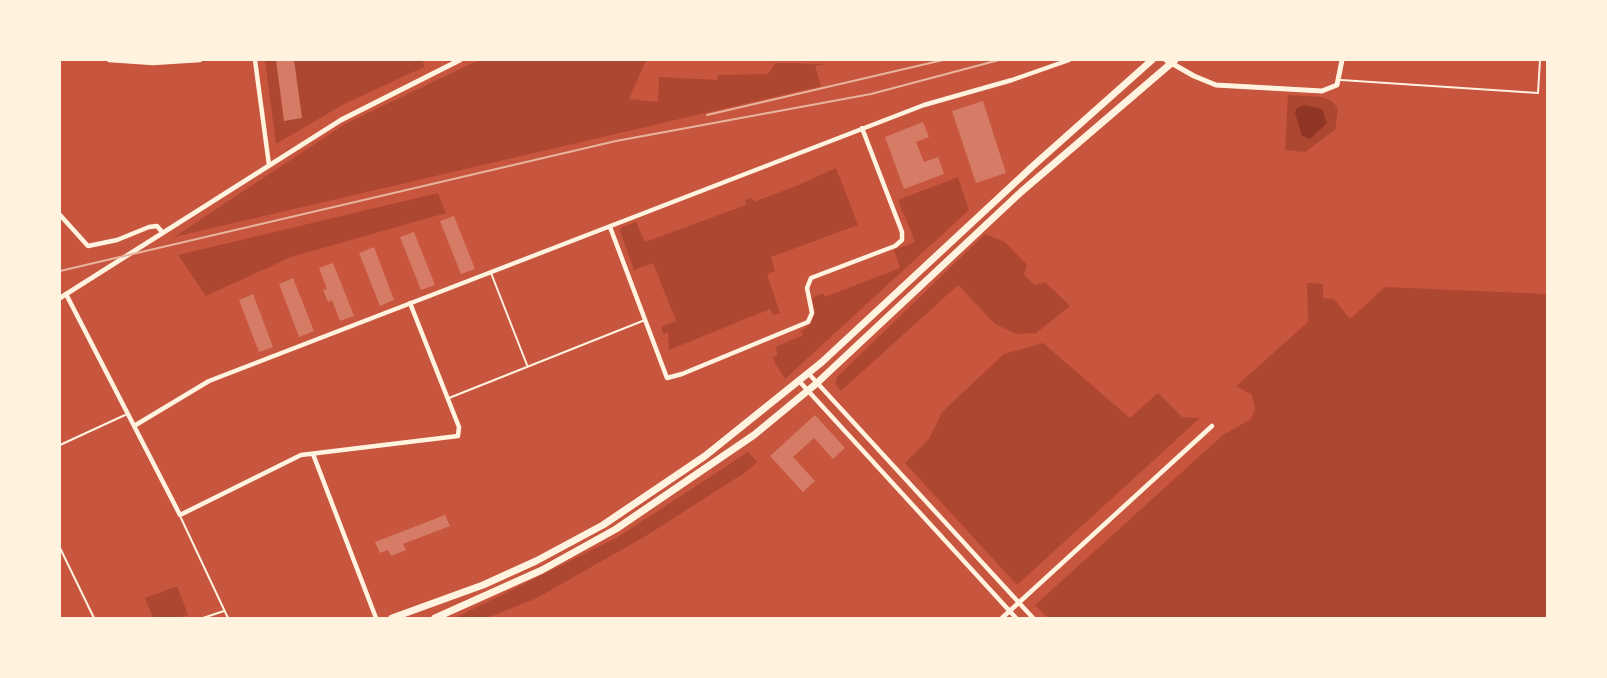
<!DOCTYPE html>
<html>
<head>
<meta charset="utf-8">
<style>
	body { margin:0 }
	#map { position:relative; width:1607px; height:678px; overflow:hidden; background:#c8553d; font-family:Raleway,sans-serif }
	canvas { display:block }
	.frame { position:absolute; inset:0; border:61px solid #fff3e0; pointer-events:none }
</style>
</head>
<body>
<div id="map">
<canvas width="1607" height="678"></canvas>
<div class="frame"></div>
</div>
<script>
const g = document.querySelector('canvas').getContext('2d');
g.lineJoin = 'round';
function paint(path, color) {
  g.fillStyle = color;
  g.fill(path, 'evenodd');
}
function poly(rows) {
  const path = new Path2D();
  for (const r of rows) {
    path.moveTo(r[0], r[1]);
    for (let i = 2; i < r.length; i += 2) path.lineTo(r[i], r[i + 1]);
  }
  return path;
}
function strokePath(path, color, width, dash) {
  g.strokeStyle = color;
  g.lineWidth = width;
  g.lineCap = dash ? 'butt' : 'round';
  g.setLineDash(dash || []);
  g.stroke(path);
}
paint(poly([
	[265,60,423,60,424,67,344,104,276,144],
	[479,60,646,60,629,99,658,102,659,77,717,80,718,75,768,74,776,63,825,64,815,66,821,86,174,237,345,124],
	[1288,95,1322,97,1332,101,1338,109,1335,130,1305,152,1285,150],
	[836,168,858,225,771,257,775,271,767,274,780,313,773,315,770,309,669,350,668,332,663,334,661,327,676,321,653,263,634,270,620,231,621,228,636,222,645,242,746,205,745,200,752,198,754,202,796,186],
	[958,177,969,210,785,379,775,363,773,357,778,355,775,347,803,335,801,331,811,324,815,311,812,298,823,293,825,297,900,268,894,250,915,242,898,200],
	[438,193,446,213,291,257,206,296,178,255],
	[985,234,1005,242,1027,265,1024,275,1035,285,1045,282,1070,306,1036,333,1016,334,995,324,958,285,841,391,836,385,836,378],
	[1307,283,1323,284,1323,298,1334,299,1350,319,1385,287,1547,294,1547,618,1048,618,1035,605,1223,435,1251,419,1255,409,1252,395,1236,386,1308,322],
	[1043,343,1130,418,1158,393,1182,417,1200,418,1017,585,905,463,929,439,942,412,1004,354],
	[748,452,757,462,746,472,644,537,537,598,487,618,455,618,618,537],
	[177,586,188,615,177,618,153,618,145,598]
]), '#ae4732');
paint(poly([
	[1304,105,1322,109,1327,123,1310,139,1302,136,1295,113,1297,108]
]), '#8f3625');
paint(poly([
	[276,60,294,60,302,118,284,121],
	[983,101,1006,173,976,183,952,111],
	[923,122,929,137,916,142,924,162,938,157,944,174,904,189,885,137],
	[454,216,475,269,461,274,440,221],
	[414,232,435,285,421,290,400,237],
	[374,247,394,300,380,306,359,253],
	[333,263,354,316,340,321,332,300,328,302,323,290,327,289,319,268],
	[293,278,314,331,299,337,279,284],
	[253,294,273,347,259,352,239,300],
	[815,415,845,448,833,459,814,438,793,457,815,481,803,492,770,456],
	[445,515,450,526,403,544,406,550,391,556,388,550,380,553,375,542]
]), '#d67c66');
strokePath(poly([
	[1341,80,1538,93,1540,60],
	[491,273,527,365],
	[449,398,645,320],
	[60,445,125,415],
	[181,518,228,618],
	[60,548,94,618],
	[203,618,224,611]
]), '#fff3e0', 2);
strokePath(poly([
	[109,60,153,63,200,60],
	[255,60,269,165],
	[60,215,88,246,117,240,149,227,157,226,162,232],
	[610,227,667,378,682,374,808,322,812,313,807,288,811,278,895,246,902,240,902,232,862,128],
	[66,294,180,515,301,455,458,436,459,427,410,303],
	[809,374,1033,618],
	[800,382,1016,618],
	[134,426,209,381,924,105,1012,80,1069,60],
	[313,454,376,618],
	[1002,618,1212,426]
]), '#fff3e0', 4.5);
strokePath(poly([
	[1166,60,1194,76,1216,85,1322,91,1337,85,1342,60],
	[60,298,341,120,460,60]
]), '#fff3e0', 5);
strokePath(poly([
	[392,618,483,585,536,561,603,525,705,456,822,362,1034,165,1152,60],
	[435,618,542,570,616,529,754,435,817,383,1021,192,1175,60]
]), '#fff3e0', 7);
strokePath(poly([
	[707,115,943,60],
	[60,271,616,141,871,94,999,60]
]), '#e9b49f', 2);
</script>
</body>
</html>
